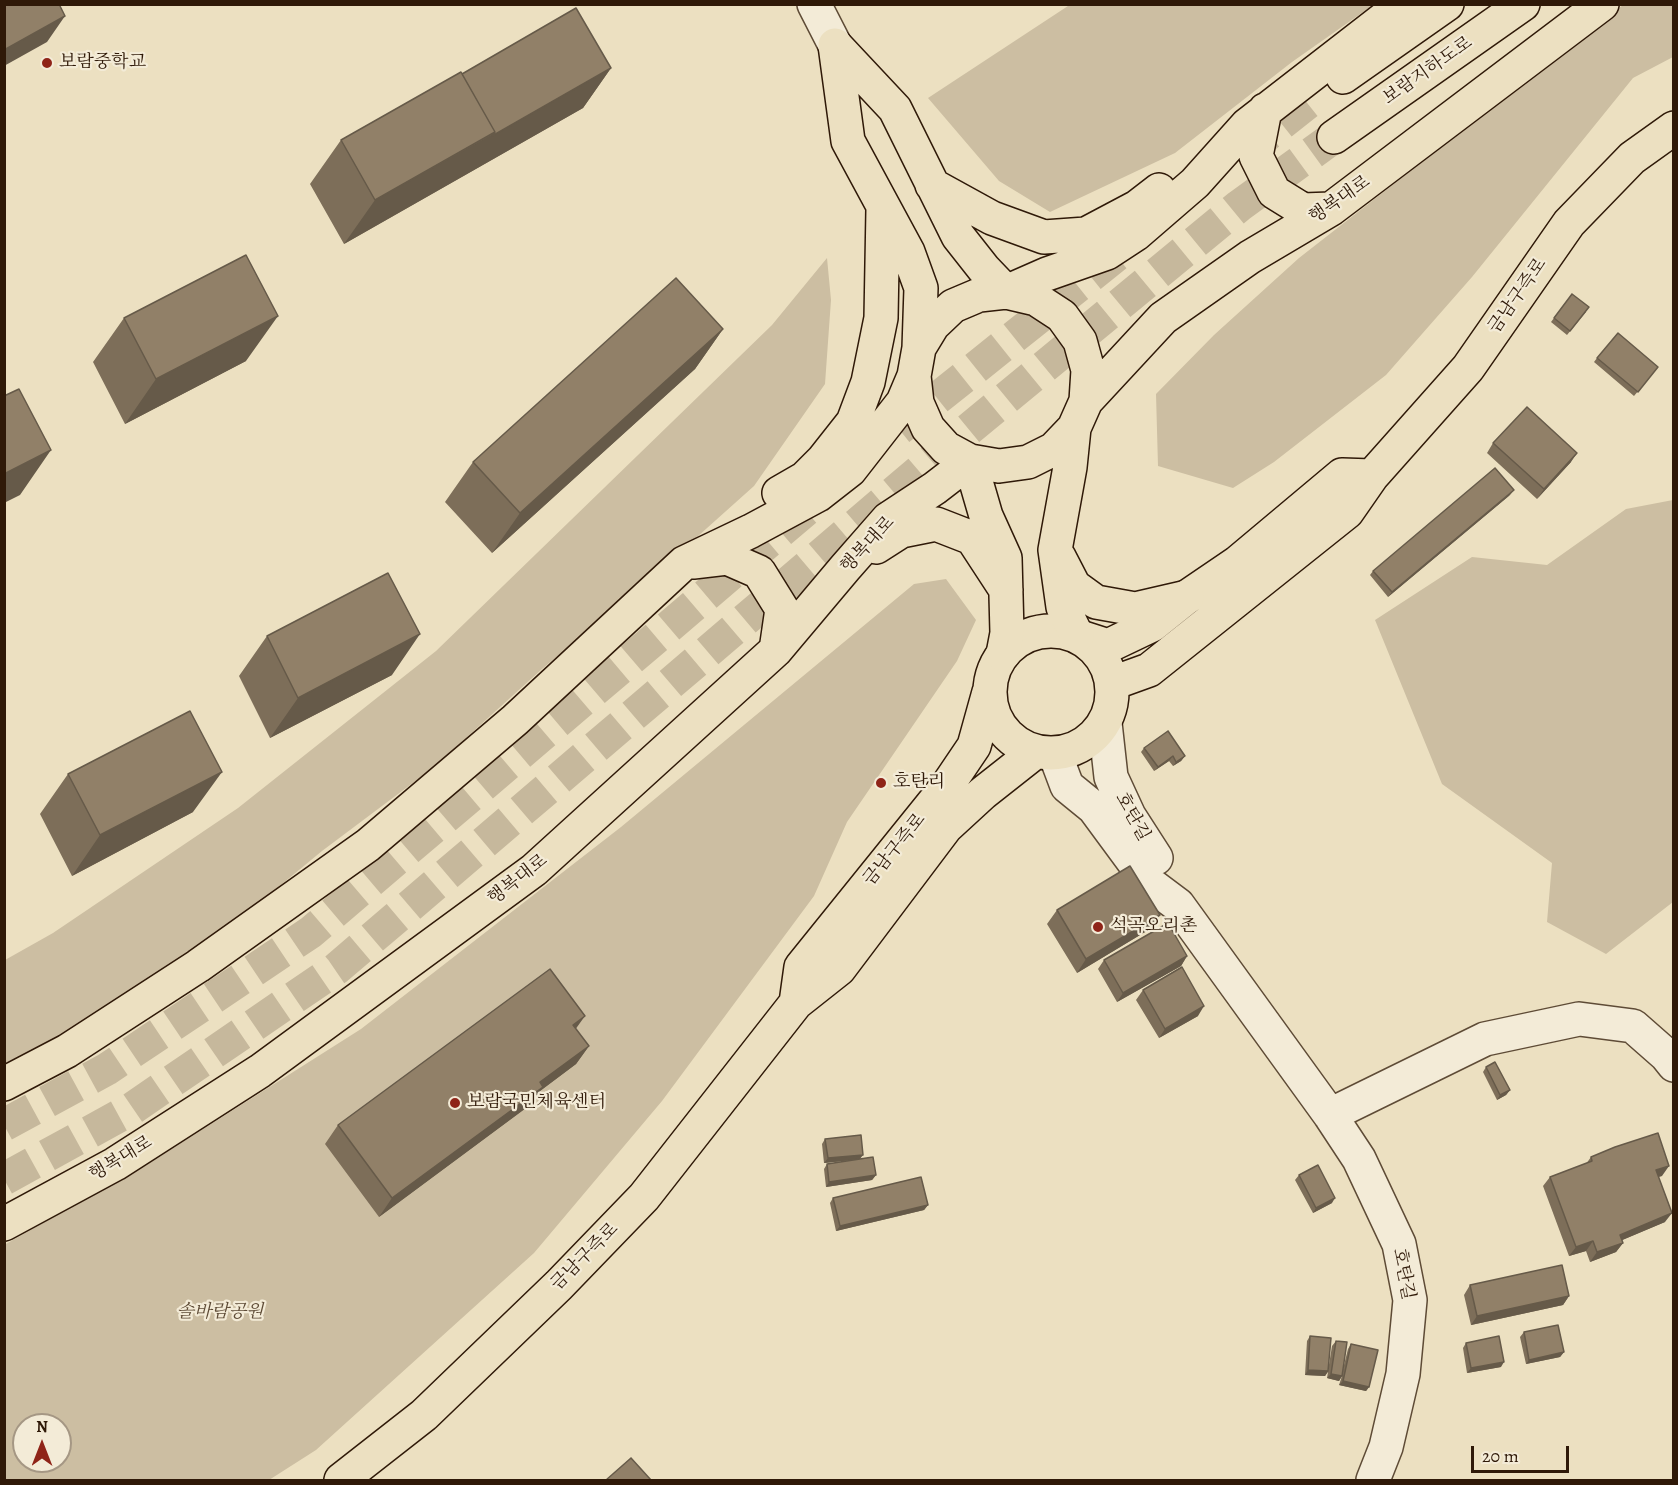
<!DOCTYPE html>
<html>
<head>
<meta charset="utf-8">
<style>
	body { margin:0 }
	#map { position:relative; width:1678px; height:1485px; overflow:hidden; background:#ece0c1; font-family:Alegreya,serif }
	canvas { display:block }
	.frame { position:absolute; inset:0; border:6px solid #2f1908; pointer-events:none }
	.north { position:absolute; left:12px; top:1413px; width:60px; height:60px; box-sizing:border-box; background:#f3ebd7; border:2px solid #a59784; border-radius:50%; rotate:0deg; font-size:16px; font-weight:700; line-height:24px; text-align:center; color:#2f1908 }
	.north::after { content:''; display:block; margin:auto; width:21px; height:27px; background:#8f2418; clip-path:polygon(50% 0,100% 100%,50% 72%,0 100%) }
	.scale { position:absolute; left:1471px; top:1446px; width:98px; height:27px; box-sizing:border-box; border:3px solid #2f1908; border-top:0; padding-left:8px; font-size:18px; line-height:21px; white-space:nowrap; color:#2f1908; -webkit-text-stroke:4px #f3ebd7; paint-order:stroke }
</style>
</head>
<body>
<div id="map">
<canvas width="1678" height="1485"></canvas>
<div class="frame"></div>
<div class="north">N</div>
<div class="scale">20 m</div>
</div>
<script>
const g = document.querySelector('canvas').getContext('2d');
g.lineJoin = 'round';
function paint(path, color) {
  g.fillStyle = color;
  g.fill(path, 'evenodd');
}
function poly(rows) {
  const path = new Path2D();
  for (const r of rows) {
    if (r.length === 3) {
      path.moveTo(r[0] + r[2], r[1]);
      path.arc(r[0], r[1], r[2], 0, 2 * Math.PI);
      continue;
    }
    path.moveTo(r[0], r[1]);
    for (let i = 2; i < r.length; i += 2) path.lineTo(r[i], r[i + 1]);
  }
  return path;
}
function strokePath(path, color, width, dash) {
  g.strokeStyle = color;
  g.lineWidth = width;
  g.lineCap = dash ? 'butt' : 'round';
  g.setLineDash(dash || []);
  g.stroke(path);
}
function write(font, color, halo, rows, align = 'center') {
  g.font = font + ' Alegreya,"Noto Serif KR",serif';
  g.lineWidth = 4.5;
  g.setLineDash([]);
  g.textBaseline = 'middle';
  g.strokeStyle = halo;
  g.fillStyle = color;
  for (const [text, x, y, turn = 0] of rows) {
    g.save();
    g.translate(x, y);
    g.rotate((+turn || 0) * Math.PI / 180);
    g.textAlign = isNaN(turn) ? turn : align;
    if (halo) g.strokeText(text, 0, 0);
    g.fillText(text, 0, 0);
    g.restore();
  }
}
paint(poly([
	[1071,4,1373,4,1373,5,1292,62,1175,153,1050,212,999,181,928,98],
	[1623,5,1673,5,1673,57,1633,78,1472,277,1386,375,1274,462,1233,488,1158,466,1156,394,1214,335,1299,258],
	[827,258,831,300,825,384,754,486,659,571,542,669,434,767,322,851,225,931,5,1071,5,960,53,933,238,808,436,651,772,325],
	[1673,500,1673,902,1606,954,1547,922,1552,863,1442,784,1375,620,1472,557,1547,565,1626,509],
	[946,579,976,620,957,661,847,822,814,896,662,1101,534,1253,316,1450,269,1480,5,1480,4,1245,148,1164,361,1029,621,827,914,584],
	[24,1425,60,1425,60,1461,24,1461]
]), '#ccbea2');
strokePath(poly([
	[1243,154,1315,97],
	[899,429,1123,250],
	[4,1125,107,1069,311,932,808,508],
	[4,1179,130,1110,336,969,958,438,1239,206,1334,137]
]), '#c6b89c', 33, [33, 16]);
const minor = poly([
	[814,4,835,45],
	[1105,723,1111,777,1129,816,1156,858],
	[1055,754,1067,786,1094,808,1150,884,1178,905,1330,1115,1359,1159,1399,1244,1410,1300,1403,1374,1386,1447,1373,1480],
	[1330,1115,1485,1039,1579,1019,1633,1026,1666,1055,1674,1065]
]);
const major = poly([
	[1051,692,61],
	[1077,636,1108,646,1152,625,1187,597,1237,563,1342,475,1372,476],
	[1113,683,1149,670,1347,512,1372,476,1468,368,1569,223,1632,158,1674,128],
	[796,1003,801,967,947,786,974,746,989,692],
	[341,1480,424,1415,559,1285,644,1197,796,1003,839,969,946,827,983,793,1035,752]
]);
const highway = poly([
	[835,45,848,141,908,252,921,288,919,348,914,376,917,403,928,428,946,448,970,461,999,466,1028,462,1054,449,1074,428,1086,401,1088,370,1080,341,1062,316,1036,299,1006,292,979,295,953,306,933,325,919,348],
	[835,45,895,109,958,236,984,269,1006,292],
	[1343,77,1447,4],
	[1265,110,1256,156,1274,192,1303,210,1331,209],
	[1334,137,1523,4],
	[932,185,992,218,1044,237,1086,234,1137,207,1159,190],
	[1006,292,1047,274,1107,253,1136,234,1195,183,1247,125,1403,4],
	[1086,401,1163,318,1250,257,1331,209,1602,4],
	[1074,428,1070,467,1055,550,1063,607,1077,636],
	[970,461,986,516,1005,558,1007,633,1003,654],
	[779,493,805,478,823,460,853,422,868,382,881,318,883,209],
	[876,547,901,531,936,524,972,538,1006,590],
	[1059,557,1074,586,1096,602,1135,609,1187,597],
	[693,562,727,558,759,572,782,609,776,650],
	[4,1084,67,1051,198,966,368,845,515,720,684,563,751,531,818,495,850,470,903,402,914,376],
	[4,1224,115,1164,260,1071,534,870,776,650,845,568,888,519,935,488,970,461]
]);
strokePath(minor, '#5e4b36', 36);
strokePath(major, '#2f1908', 36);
strokePath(highway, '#2f1908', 36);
strokePath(minor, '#f3ebd7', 33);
strokePath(major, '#ece0c1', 33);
strokePath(highway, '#ece0c1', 33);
paint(poly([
	[611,68,583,108,344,244,310,184,341,140,462,74],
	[1572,294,1586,312,1567,335,1551,322],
	[124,318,246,361,125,424,93,362],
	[723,329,695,369,492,553,445,502,473,462],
	[1597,358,1655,371,1634,396,1594,362],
	[1493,443,1571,462,1537,499,1487,453],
	[1510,495,1388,597,1370,575,1373,571],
	[267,636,392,675,270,738,239,676],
	[1144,748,1185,756,1181,761,1173,766,1169,761,1154,771,1141,752],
	[68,774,193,812,72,876,40,814],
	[1057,910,1150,929,1077,973,1047,924],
	[1187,956,1181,966,1117,1002,1098,969,1104,960],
	[1143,990,1198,1016,1159,1038,1136,1000],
	[576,1029,589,1046,576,1064,540,1091,530,1105,379,1217,325,1144,338,1125],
	[1486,1067,1510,1090,1506,1095,1497,1100,1483,1072],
	[825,1139,860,1159,876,1175,872,1180,826,1187,824,1169,827,1164,857,1160,824,1163,822,1144],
	[1591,1157,1662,1176,1658,1177,1665,1222,1622,1240,1623,1243,1616,1252,1590,1262,1586,1251,1569,1256,1543,1186,1550,1177,1586,1164],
	[1299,1175,1332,1203,1313,1213,1295,1180],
	[833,1198,928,1205,924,1210,836,1231,830,1203],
	[1470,1285,1569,1296,1563,1305,1471,1325,1464,1295],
	[1524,1332,1564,1352,1560,1357,1526,1364,1520,1337],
	[1310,1336,1328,1371,1332,1346,1336,1341,1342,1373,1348,1349,1351,1344,1369,1387,1366,1391,1339,1385,1342,1376,1339,1381,1327,1378,1328,1372,1325,1376,1305,1375,1307,1341],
	[1466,1343,1501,1367,1467,1373,1463,1348]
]), '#7d6e59');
paint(poly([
	[65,16,47,42,4,66,4,50],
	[611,68,583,108,344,244,375,200],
	[278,316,246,361,125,424,156,379],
	[723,329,695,369,492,553,520,513],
	[51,450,20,495,4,503,4,474],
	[1577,453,1571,462,1537,499,1544,489],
	[1514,490,1510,495,1388,597,1392,592],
	[420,634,392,675,270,738,298,698],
	[1173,756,1169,761,1154,771,1158,767],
	[1185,756,1181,761,1173,766,1176,762],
	[222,772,193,812,72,876,100,835],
	[1160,915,1150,929,1077,973,1086,959],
	[1187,956,1181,966,1117,1002,1123,993],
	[1204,1006,1198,1016,1159,1038,1165,1029],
	[585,1016,572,1034,573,1025],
	[589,1046,576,1064,540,1091,530,1105,379,1217,392,1198,540,1082],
	[1510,1090,1506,1095,1497,1100,1500,1095],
	[863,1155,860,1159,824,1163,828,1158],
	[1669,1166,1662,1176,1649,1179,1656,1170],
	[876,1175,872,1180,826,1187,829,1182],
	[1335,1198,1332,1203,1313,1213,1316,1208],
	[928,1205,924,1210,836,1231,840,1226],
	[1672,1213,1665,1222,1613,1244,1620,1235],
	[1593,1241,1586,1251,1569,1256,1576,1247],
	[1623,1243,1616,1252,1590,1262,1597,1252],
	[1569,1296,1563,1305,1471,1325,1477,1316],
	[1564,1352,1560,1357,1526,1364,1529,1360],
	[1504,1362,1501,1367,1467,1373,1471,1368],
	[1308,1370,1328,1371,1325,1376,1305,1375],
	[1331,1374,1342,1376,1339,1381,1327,1378],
	[1343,1381,1369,1387,1366,1391,1339,1385]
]), '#665a49');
const building = poly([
	[4,4,59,4,65,16,4,50,4,4],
	[576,8,611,68,492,136,495,132,462,74,576,8],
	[461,72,495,132,375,200,341,140,461,72],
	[246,255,278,316,156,379,124,318,246,255],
	[676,278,723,329,520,513,473,462,676,278],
	[1572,294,1589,307,1570,331,1554,318,1572,294],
	[1618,333,1658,367,1638,392,1597,358,1618,333],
	[19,389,51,450,4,474,4,396,19,389],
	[1527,407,1577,453,1544,489,1493,443,1527,407],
	[1495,468,1514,490,1392,592,1373,571,1495,468],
	[388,573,420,634,298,698,267,636,388,573],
	[190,711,222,772,100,835,68,774,190,711],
	[1168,731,1185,756,1176,762,1173,756,1158,767,1144,748,1168,731],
	[1130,866,1160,915,1086,959,1057,910,1130,866],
	[1168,923,1187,956,1123,993,1104,960,1168,923],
	[1182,967,1204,1006,1165,1029,1143,990,1182,967],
	[550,969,585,1016,573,1025,589,1046,540,1082,543,1087,392,1198,338,1125,550,969],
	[1495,1062,1510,1090,1500,1095,1486,1067,1495,1062],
	[1658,1133,1669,1166,1656,1170,1672,1213,1620,1235,1623,1243,1597,1252,1593,1241,1576,1247,1550,1177,1592,1161,1591,1157,1615,1147,1658,1133],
	[861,1135,863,1155,828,1158,825,1139,861,1135],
	[873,1157,876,1175,829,1182,827,1164,873,1157],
	[1318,1165,1335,1198,1316,1208,1299,1175,1318,1165],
	[921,1177,928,1205,840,1226,833,1198,921,1177],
	[1562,1265,1569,1296,1477,1316,1470,1285,1562,1265],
	[1558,1325,1564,1352,1529,1360,1524,1332,1558,1325],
	[1310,1336,1331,1338,1328,1371,1308,1370,1310,1336],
	[1499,1336,1504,1362,1471,1368,1466,1343,1499,1336],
	[1336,1341,1347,1342,1342,1376,1331,1374,1336,1341],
	[1351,1344,1378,1350,1369,1387,1343,1381,1351,1344],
	[631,1458,651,1480,606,1480,631,1458]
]);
paint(building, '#918068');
strokePath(building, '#665a49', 1.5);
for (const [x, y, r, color] of [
	[47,63,6,"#8f2418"],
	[881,783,6,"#8f2418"],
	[1098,927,6,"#8f2418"],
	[455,1103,6,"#8f2418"]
]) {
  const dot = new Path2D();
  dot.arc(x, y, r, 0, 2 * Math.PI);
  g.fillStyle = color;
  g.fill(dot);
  strokePath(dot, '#f3ebd7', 2);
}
write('18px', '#2f1908', '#f3ebd7', [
	["보람중학교",59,63],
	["호탄리",893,783],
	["석곡오리촌",1110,927],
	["보람국민체육센터",467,1103]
], 'left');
write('18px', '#2f1908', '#f3ebd7', [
	["보람지하도로",1428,71,-35],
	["행복대로",1340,200,-35],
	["금남구즉로",1518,296,-55],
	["행복대로",868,545,-47],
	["호탄길",1132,817,61],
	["금남구즉로",895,850,-51],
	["행복대로",518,880,-38],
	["행복대로",121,1159,-31],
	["금남구즉로",585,1257,-45],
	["호탄길",1403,1274,79]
]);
write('italic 18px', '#5e4b36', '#f3ebd7', [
	["솔바람공원",220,1313]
]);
</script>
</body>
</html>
